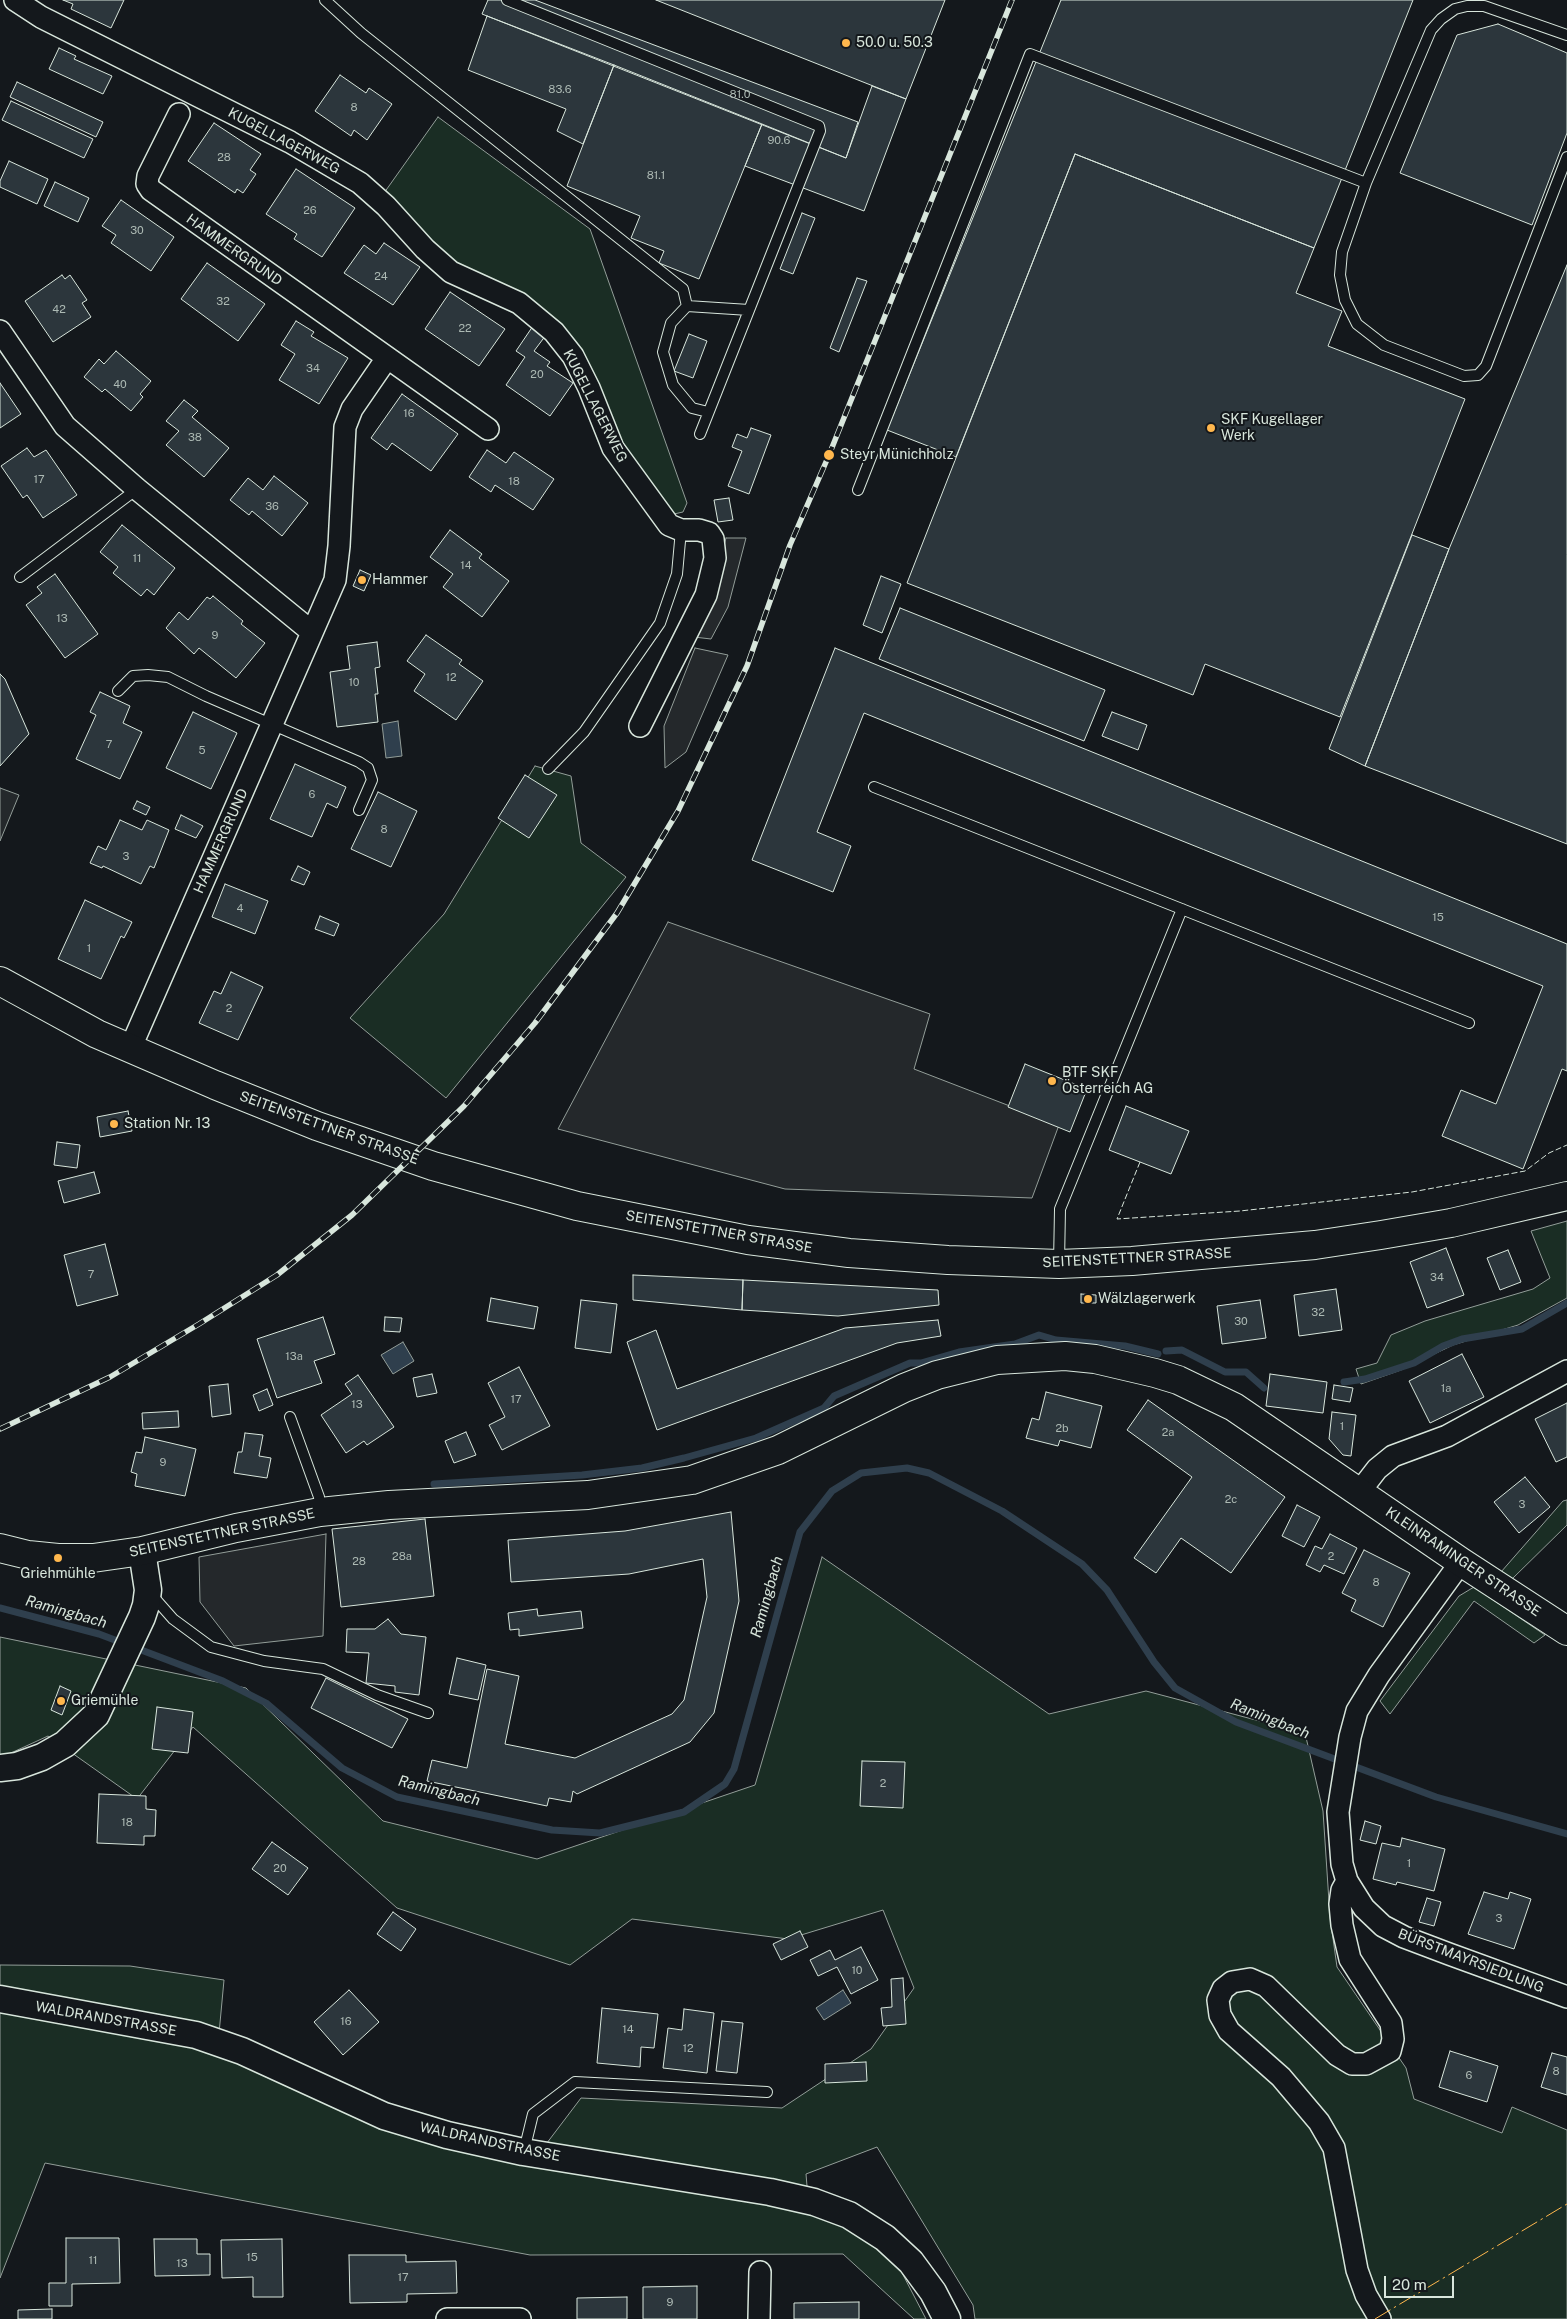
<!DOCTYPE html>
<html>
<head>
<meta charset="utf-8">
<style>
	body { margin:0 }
	#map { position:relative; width:1567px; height:2319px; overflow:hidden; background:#14181c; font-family:"Public Sans",sans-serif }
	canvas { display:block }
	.scale { position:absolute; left:1384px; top:2276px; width:70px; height:22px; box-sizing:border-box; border:2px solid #d8e6dc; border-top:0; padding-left:6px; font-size:15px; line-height:18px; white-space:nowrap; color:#d8e6dc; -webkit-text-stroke:4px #14181c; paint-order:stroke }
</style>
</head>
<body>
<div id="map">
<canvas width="1567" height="2319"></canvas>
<div class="scale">20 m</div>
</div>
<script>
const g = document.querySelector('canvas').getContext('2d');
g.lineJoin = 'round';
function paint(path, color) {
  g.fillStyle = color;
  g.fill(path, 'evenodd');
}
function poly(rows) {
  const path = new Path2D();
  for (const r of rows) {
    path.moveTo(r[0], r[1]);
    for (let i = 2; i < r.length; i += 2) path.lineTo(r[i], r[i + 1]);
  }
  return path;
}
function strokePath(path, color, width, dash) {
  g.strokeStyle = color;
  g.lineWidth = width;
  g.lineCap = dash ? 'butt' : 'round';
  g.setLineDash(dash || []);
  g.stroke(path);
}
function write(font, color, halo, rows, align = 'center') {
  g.font = font + ' "Public Sans",sans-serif';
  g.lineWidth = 4;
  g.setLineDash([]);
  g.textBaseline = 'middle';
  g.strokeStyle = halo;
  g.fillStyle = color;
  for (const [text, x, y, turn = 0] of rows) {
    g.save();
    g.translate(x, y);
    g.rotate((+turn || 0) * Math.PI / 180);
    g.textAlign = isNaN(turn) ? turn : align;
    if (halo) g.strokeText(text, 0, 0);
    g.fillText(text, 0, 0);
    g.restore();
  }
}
const green = poly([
	[438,117,590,229,687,503,683,512,674,514,664,505,624,453,582,357,452,263,384,193,438,117],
	[535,766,571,776,581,843,626,877,446,1098,350,1018,444,914,535,766],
	[1567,1221,1567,1298,1518,1325,1453,1345,1401,1370,1361,1384,1356,1369,1377,1363,1391,1335,1425,1321,1533,1289,1550,1278,1531,1231,1567,1221],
	[1567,1500,1567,1525,1512,1579,1501,1572,1563,1501,1567,1500],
	[822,1557,1049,1714,1146,1691,1305,1733,1323,1811,1330,1917,1337,1967,1406,2068,1414,2099,1502,2133,1512,2107,1567,2130,1567,2319,975,2319,973,2305,877,2147,806,2174,809,2210,887,2244,926,2319,914,2319,843,2254,530,2255,45,2163,0,2278,0,1965,130,1966,224,1980,217,2055,531,2164,581,2098,782,2108,871,2049,914,1988,883,1910,788,1939,632,1919,570,1965,397,1908,193,1727,137,1799,48,1736,0,1758,0,1637,246,1688,383,1821,537,1859,755,1785,822,1557],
	[1474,1587,1545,1635,1534,1643,1474,1601,1390,1714,1380,1701,1459,1596,1474,1587]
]);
paint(green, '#1a2d24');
strokePath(green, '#939e99', 1);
const parking = poly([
	[726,538,746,538,728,607,711,639,694,637,707,609,726,538],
	[695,648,728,655,686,752,665,768,664,726,695,648],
	[0,788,19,795,0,841,0,788],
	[668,922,930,1014,914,1069,1059,1125,1032,1198,785,1189,558,1129,668,922],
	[326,1534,323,1636,234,1646,200,1602,199,1557,326,1534]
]);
paint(parking, '#24282b');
strokePath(parking, '#939e99', 1);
const water = poly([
	[398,721,402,756,386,758,382,724,398,721],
	[403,1342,414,1361,393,1374,381,1355,403,1342],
	[843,1990,851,2003,824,2020,816,2008,843,1990]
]);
paint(water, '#2f3f4d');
strokePath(water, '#939e99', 1);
strokePath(poly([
	[1166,1351,1182,1350,1225,1372,1246,1372,1264,1388],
	[1344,1382,1365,1379,1414,1363,1443,1346,1462,1339,1522,1329,1567,1303],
	[434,1484,582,1475,642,1468,684,1458,756,1438,824,1408,834,1396,910,1363,921,1363,959,1352,1015,1344,1039,1335,1056,1340,1125,1346,1158,1354],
	[0,1608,99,1634,223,1681,266,1703,342,1768,397,1797,552,1830,600,1833,684,1812,725,1784,734,1769,800,1532,832,1491,861,1473,907,1468,929,1473,1002,1511,1082,1564,1107,1590,1154,1662,1175,1688,1236,1722,1436,1797,1567,1834]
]), '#2f3f4d', 7);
const building = poly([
	[63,0,124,0,111,28,71,9,73,4,63,0],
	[488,0,535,0,858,122,846,158,487,16,482,14,488,0],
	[656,0,945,0,906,99,656,0],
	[1061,0,1413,0,1314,248,1075,154,956,457,887,430,1061,0],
	[487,16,614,65,583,144,557,131,566,109,468,70,487,16],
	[1498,24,1567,53,1567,133,1532,225,1400,173,1457,35,1498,24],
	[59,48,76,56,74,59,112,76,103,94,49,69,59,48],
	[614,65,762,124,699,279,659,263,664,251,631,238,640,216,567,186,614,65],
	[340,75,366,93,369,88,392,104,367,140,354,130,351,136,315,111,340,75],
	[17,82,103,122,96,137,10,97,17,82],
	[872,86,906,99,864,211,745,166,762,124,846,158,872,86],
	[11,101,93,139,84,158,2,120,11,101],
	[214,123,261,154,250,170,256,174,243,193,237,189,235,193,188,161,214,123],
	[1075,154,1314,248,1296,293,1342,311,1328,346,1465,399,1340,717,1205,664,1193,695,907,583,1075,154],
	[9,161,48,179,37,204,0,187,0,181,9,161],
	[296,169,355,208,322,257,294,239,297,234,266,214,296,169],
	[55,182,89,198,78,222,44,206,55,182],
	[121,200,174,237,151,271,111,243,116,235,102,226,121,200],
	[802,213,815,218,793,274,780,269,802,213],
	[384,243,420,267,393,305,344,273,364,245,376,254,384,243],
	[207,263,265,304,238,341,181,299,207,263],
	[1567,265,1567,844,1365,766,1449,549,1567,265],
	[62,275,65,279,70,275,87,300,82,303,91,317,53,342,25,301,62,275],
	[857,278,867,281,839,352,830,348,857,278],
	[450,292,505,329,479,366,425,329,450,292],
	[296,321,314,332,311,336,348,358,319,404,279,380,295,354,281,345,296,321],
	[533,326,546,335,534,351,550,362,547,366,573,383,550,416,506,385,525,357,516,351,533,326],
	[689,334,707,341,693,378,674,371,689,334],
	[116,351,151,381,140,394,143,397,131,411,105,389,102,392,84,377,99,359,104,364,116,351],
	[0,383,21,414,0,428,0,383],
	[402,394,458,434,431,471,392,443,387,450,371,438,402,394],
	[184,400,198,411,192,417,229,448,204,477,166,445,179,431,166,421,184,400],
	[751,428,771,435,749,494,728,486,742,451,732,447,737,434,747,438,751,428],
	[27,448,34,457,46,450,77,495,43,518,27,495,23,498,1,466,27,448],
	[487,450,506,463,514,452,554,479,533,510,495,485,491,492,469,477,487,450],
	[274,476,308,503,282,536,252,511,249,515,230,500,248,478,263,490,274,476],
	[729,498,733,520,718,522,714,500,729,498],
	[122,525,175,568,154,595,147,589,141,596,113,573,118,567,100,552,122,525],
	[450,530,482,554,479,558,509,581,482,617,443,587,453,574,430,557,450,530],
	[1412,535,1449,549,1365,766,1329,749,1412,535],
	[360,570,371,575,364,591,353,586,360,570],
	[55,574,98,634,65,658,26,605,42,593,37,587,55,574],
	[881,576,901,584,882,633,863,625,881,576],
	[213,596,243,621,241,624,265,643,236,678,199,648,194,654,166,628,179,612,188,620,207,597,210,599,213,596],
	[900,608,1105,690,1084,741,879,659,900,608],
	[426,635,462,660,459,664,483,681,456,720,414,691,425,674,407,661,426,635],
	[377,642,380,667,375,668,378,694,375,694,378,722,337,727,330,672,350,669,347,646,377,642],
	[835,648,1567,944,1567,1071,1562,1069,1523,1169,1442,1136,1461,1090,1496,1104,1543,986,864,713,817,832,851,846,833,892,752,860,835,648],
	[0,674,5,679,29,734,0,766,0,674],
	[100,692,130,706,123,723,142,732,120,779,76,759,96,715,90,712,100,692],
	[193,712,237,733,211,789,166,768,193,712],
	[1112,712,1147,725,1138,750,1102,736,1112,712],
	[295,764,346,787,337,808,327,803,312,837,270,819,295,764],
	[525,775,557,795,529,838,498,818,525,775],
	[378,792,417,811,391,867,351,849,378,792],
	[137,801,150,807,146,815,133,809,137,801],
	[181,815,203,826,196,838,175,829,181,815],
	[120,820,142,830,147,820,169,830,154,868,150,866,141,884,103,866,102,868,90,863,98,846,106,850,120,820],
	[298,866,310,872,304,885,291,880,298,866],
	[225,884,268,901,255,934,212,917,225,884],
	[85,900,132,922,124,938,121,936,101,979,58,959,85,900],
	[320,916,339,924,334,936,315,929,320,916],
	[231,972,263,987,238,1040,199,1023,214,991,221,994,231,972],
	[1025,1064,1087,1089,1070,1132,1008,1107,1025,1064],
	[1126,1106,1189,1131,1171,1174,1109,1150,1126,1106],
	[128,1111,132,1131,100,1137,97,1117,128,1111],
	[57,1142,80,1145,77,1168,54,1165,57,1142],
	[94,1172,100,1193,64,1203,58,1181,94,1172],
	[105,1244,118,1295,77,1306,64,1255,105,1244],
	[1446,1248,1464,1295,1427,1308,1410,1262,1446,1248],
	[1508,1250,1521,1282,1500,1290,1487,1258,1508,1250],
	[633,1275,743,1280,742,1310,633,1300,633,1275],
	[743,1280,938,1290,939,1305,838,1316,742,1310,743,1280],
	[1336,1289,1342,1330,1299,1336,1294,1295,1336,1289],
	[1081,1294,1096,1295,1096,1303,1081,1303,1081,1294],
	[491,1298,538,1307,534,1329,487,1321,491,1298],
	[581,1300,617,1304,611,1353,575,1348,581,1300],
	[1260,1300,1266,1338,1222,1344,1217,1306,1260,1300],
	[323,1317,335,1354,314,1361,322,1383,277,1398,257,1339,323,1317],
	[385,1317,402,1318,400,1332,384,1331,385,1317],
	[938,1320,941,1336,897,1343,657,1430,627,1342,656,1330,677,1389,845,1328,938,1320],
	[1462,1354,1484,1397,1430,1423,1409,1381,1462,1354],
	[519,1367,550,1426,502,1450,489,1425,505,1417,488,1383,519,1367],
	[432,1374,437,1393,417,1397,413,1378,432,1374],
	[1270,1374,1327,1382,1323,1413,1266,1406,1270,1374],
	[358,1375,394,1427,367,1445,364,1441,346,1453,321,1415,352,1394,345,1384,358,1375],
	[228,1384,231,1414,212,1417,209,1386,228,1384],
	[1334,1385,1353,1388,1350,1402,1332,1399,1334,1385],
	[267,1389,273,1405,259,1411,253,1395,267,1389],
	[1046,1392,1102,1406,1091,1448,1060,1440,1058,1446,1026,1438,1032,1418,1039,1420,1046,1392],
	[1148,1400,1285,1497,1231,1573,1181,1538,1156,1573,1134,1558,1192,1477,1127,1430,1148,1400],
	[1567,1403,1567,1457,1556,1462,1535,1419,1567,1403],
	[178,1411,179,1427,143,1429,142,1413,178,1411],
	[1332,1412,1356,1415,1351,1456,1343,1455,1329,1439,1332,1412],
	[466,1432,476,1455,454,1463,445,1441,466,1432],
	[245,1433,263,1435,259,1456,271,1458,267,1478,234,1473,238,1452,242,1452,245,1433],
	[145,1437,196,1449,185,1496,135,1486,137,1474,131,1472,136,1452,142,1453,145,1437],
	[1525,1477,1550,1507,1519,1533,1494,1502,1525,1477],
	[1297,1505,1320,1517,1304,1547,1282,1536,1297,1505],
	[731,1512,739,1601,714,1713,690,1742,577,1794,573,1791,571,1802,549,1798,547,1806,427,1781,432,1760,467,1768,487,1669,519,1676,505,1744,575,1758,672,1714,684,1700,707,1597,703,1559,629,1574,511,1582,508,1540,625,1531,731,1512],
	[425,1519,434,1596,341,1607,332,1529,425,1519],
	[1330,1534,1357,1548,1344,1574,1324,1565,1320,1572,1306,1565,1315,1546,1322,1549,1330,1534],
	[1364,1550,1410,1573,1383,1627,1351,1611,1356,1600,1342,1593,1364,1550],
	[537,1609,538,1616,581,1611,583,1628,519,1636,519,1629,510,1630,508,1613,537,1609],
	[388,1619,401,1634,426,1637,419,1695,395,1692,395,1686,366,1683,369,1653,346,1652,347,1629,375,1629,388,1619],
	[457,1658,486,1665,478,1700,449,1694,457,1658],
	[326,1678,408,1719,392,1748,311,1708,326,1678],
	[60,1686,71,1691,62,1715,51,1710,60,1686],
	[157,1707,193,1712,188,1753,152,1749,157,1707],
	[862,1761,905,1762,903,1808,860,1806,862,1761],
	[99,1794,146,1796,146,1809,156,1810,155,1836,144,1836,144,1845,97,1843,99,1794],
	[1365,1821,1381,1826,1376,1844,1360,1840,1365,1821],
	[1402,1838,1445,1849,1434,1891,1397,1882,1396,1885,1373,1879,1382,1843,1400,1847,1402,1838],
	[272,1842,308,1868,288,1895,252,1869,272,1842],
	[1484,1892,1508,1899,1510,1892,1531,1899,1514,1949,1468,1934,1484,1892],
	[1427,1898,1441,1902,1434,1926,1419,1922,1427,1898],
	[393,1912,416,1929,401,1951,377,1934,393,1912],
	[800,1931,808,1947,781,1960,773,1944,800,1931],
	[861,1947,878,1980,851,1994,837,1967,818,1976,810,1960,830,1950,835,1960,861,1947],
	[903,1978,906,2024,883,2026,881,2008,892,2007,891,1979,903,1978],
	[349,1990,379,2022,343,2055,314,2022,349,1990],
	[602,2008,658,2014,654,2048,641,2047,640,2067,597,2063,602,2008],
	[684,2009,714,2013,707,2073,663,2068,668,2028,682,2030,684,2009],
	[722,2021,743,2023,737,2073,716,2071,722,2021],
	[1450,2051,1498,2066,1487,2102,1439,2087,1450,2051],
	[1552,2053,1567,2057,1567,2095,1541,2087,1552,2053],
	[866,2062,867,2081,825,2083,825,2064,866,2062],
	[66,2238,119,2238,120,2283,72,2284,72,2306,49,2306,49,2283,66,2283,66,2238],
	[154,2239,197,2239,197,2254,210,2254,210,2275,155,2276,154,2239],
	[282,2239,283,2297,253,2297,253,2277,222,2278,221,2240,282,2239],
	[349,2255,406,2255,406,2262,456,2261,457,2293,407,2294,407,2302,350,2303,349,2255],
	[697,2286,697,2319,643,2319,643,2287,697,2286],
	[627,2297,627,2319,577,2319,577,2298,627,2297],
	[859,2302,859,2319,794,2319,794,2303,859,2302],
	[52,2309,52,2319,18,2319,18,2310,52,2309]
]);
paint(building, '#2c363c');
strokePath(building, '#d8e6dc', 1);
const service = poly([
	[325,0,361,33,683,289,687,306,671,323,663,352,673,385,692,408,708,412],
	[507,0,819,126,820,131,700,434],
	[1366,183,1342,252,1340,275,1345,300,1357,324,1384,345,1464,376,1478,375,1486,366,1567,157],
	[687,306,749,310],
	[858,490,1030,54,1366,183,1431,30,1441,19,1455,9,1467,6,1484,6,1567,35],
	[20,577,137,489],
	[118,691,133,676,148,675,168,677,206,696,359,762,368,768,372,780,359,810],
	[548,769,584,732,660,623,677,574,681,530],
	[874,787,1469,1023],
	[1059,1263,1060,1209,1182,909],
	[290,1417,319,1497,320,1511],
	[151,1594,173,1619,211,1647,264,1661,323,1669,377,1695,428,1713],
	[524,2151,533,2114,575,2082,767,2092]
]);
const minor = poly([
	[15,0,41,17,290,142,360,183,386,206,425,249,451,272,519,303,554,332,573,356,589,388,613,448,669,525,681,530,699,530,709,533,713,539,715,558,706,595,640,726],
	[179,114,148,176,147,184,151,190,488,429],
	[0,331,65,426,137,489,312,632],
	[130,1049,335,580,339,546,345,427,352,409,387,358],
	[1360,1491,1377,1469,1393,1456,1447,1436,1567,1371],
	[1461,1562,1379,1675,1357,1711,1350,1737,1338,1812,1342,1864,1347,1881,1364,1908,1383,1926,1404,1937,1449,1954,1567,1997],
	[1347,1881,1342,1890,1340,1904,1342,1925,1350,1959,1391,2023,1393,2039,1390,2051,1366,2064,1352,2064,1337,2055,1266,1986,1250,1979,1232,1982,1223,1989,1218,2000,1220,2015,1229,2031,1281,2077,1319,2122,1334,2148,1357,2270,1366,2295,1380,2319],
	[447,2319,520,2319],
	[759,2319,760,2272]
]);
const tertiary = poly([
	[0,1768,17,1766,42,1757,65,1744,96,1715,142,1617,146,1605,148,1590,142,1551],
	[0,1999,196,2035,242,2051,384,2116,447,2135,523,2152,770,2192,814,2202,849,2215,885,2238,911,2262,933,2292,947,2319]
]);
const secondary = poly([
	[0,1548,28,1555,58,1558,93,1558,142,1551,236,1528,320,1512,389,1505,588,1495,692,1480,778,1450,904,1388,937,1375,997,1360,1065,1356,1095,1359,1155,1373,1178,1380,1234,1407,1461,1562,1567,1631]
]);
const primary = poly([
	[0,981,97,1034,215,1085,317,1126,433,1166,577,1206,748,1240,849,1253,948,1260,1059,1264,1132,1261,1315,1245,1381,1235,1451,1223,1567,1196]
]);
strokePath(service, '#d8e6dc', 12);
strokePath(minor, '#d8e6dc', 24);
strokePath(tertiary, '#d8e6dc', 29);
strokePath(secondary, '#d8e6dc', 30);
strokePath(primary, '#d8e6dc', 30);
strokePath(service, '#14181c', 10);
strokePath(minor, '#14181c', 21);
strokePath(tertiary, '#14181c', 26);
strokePath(secondary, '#14181c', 28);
strokePath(primary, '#14181c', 28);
const rail = poly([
	[0,1429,110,1377,199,1324,277,1275,352,1215,464,1106,535,1023,617,913,678,811,747,666,790,545,829,455,1012,0]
]);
strokePath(rail, '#d8e6dc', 5.5);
strokePath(rail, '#14181c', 4, [11]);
strokePath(poly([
	[1140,1162,1117,1219,1240,1211,1412,1192,1525,1171,1549,1153,1567,1145]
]), '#d8e6dc', 1, [6, 2.5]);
strokePath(poly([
	[1375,2319,1567,2204]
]), '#ffb74d', 1, [18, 4, 2.5, 4]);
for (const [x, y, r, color] of [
	[846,43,5,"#ffb74d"],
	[1211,428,5,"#ffb74d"],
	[829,455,6,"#ffb74d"],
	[362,580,5,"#ffb74d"],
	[1052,1081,5,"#ffb74d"],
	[114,1124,5,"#ffb74d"],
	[1088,1299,5,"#ffb74d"],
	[58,1558,5,"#ffb74d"],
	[61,1701,5,"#ffb74d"]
]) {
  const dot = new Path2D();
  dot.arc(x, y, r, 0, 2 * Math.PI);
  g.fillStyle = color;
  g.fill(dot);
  strokePath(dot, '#14181c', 2);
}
write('11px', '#adbab4', null, [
	["83.6",560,90],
	["81.0",740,95],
	["8",354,108],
	["90.6",779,141],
	["28",224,158],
	["81.1",656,176],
	["26",310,211],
	["30",137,231],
	["24",381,277],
	["32",223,302],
	["42",59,310],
	["22",465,329],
	["34",313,369],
	["20",537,375],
	["40",120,385],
	["16",409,414],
	["38",195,438],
	["17",39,480],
	["18",514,482],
	["36",272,507],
	["11",137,559],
	["14",466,566],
	["13",62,619],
	["9",215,636],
	["12",451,678],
	["10",354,683],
	["7",109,745],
	["5",202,751],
	["6",312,795],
	["8",384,830],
	["3",126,857],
	["4",240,909],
	["15",1438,918],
	["1",89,949],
	["2",229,1009],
	["7",91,1275],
	["34",1437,1278],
	["32",1318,1313],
	["30",1241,1322],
	["13a",294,1357],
	["1a",1446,1389],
	["17",516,1400],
	["13",357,1405],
	["1",1342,1427],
	["2b",1062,1429],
	["2a",1168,1433],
	["9",163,1463],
	["2c",1231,1500],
	["3",1522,1505],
	["28a",402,1557],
	["2",1331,1557],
	["28",359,1562],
	["8",1376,1583],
	["2",883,1784],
	["18",127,1823],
	["1",1409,1864],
	["20",280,1869],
	["3",1499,1919],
	["10",857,1971],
	["16",346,2022],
	["14",628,2030],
	["12",688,2049],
	["8",1556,2072],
	["6",1469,2076],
	["15",252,2258],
	["11",93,2261],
	["13",182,2264],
	["17",403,2278],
	["9",670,2303]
]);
write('14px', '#d8e6dc', '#14181c', [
	["50.0 u. 50.3",856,43],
	["SKF Kugellager",1221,420],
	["Werk",1221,436],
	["Steyr Münichholz",840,455],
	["Hammer",372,580],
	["BTF SKF",1062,1073],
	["Österreich AG",1062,1089],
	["Station Nr. 13",124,1124],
	["Wälzlagerwerk",1098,1299],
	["Griehmühle",58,1574,"center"],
	["Griemühle",71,1701]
], 'left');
write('14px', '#d8e6dc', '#14181c', [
	["KUGELLAGERWEG",284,141,28],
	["HAMMERGRUND",234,250,35],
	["KUGELLAGERWEG",595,406,63],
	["HAMMERGRUND",221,841,-66],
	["SEITENSTETTNER STRASSE",329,1128,20],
	["SEITENSTETTNER STRASSE",719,1232,10],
	["SEITENSTETTNER STRASSE",1137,1258,-3],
	["SEITENSTETTNER STRASSE",222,1533,-12],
	["KLEINRAMINGER STRASSE",1463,1562,34],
	["BÜRSTMAYRSIEDLUNG",1471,1961,21],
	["WALDRANDSTRASSE",106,2019,10],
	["WALDRANDSTRASSE",490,2142,12]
]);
write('italic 15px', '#d8e6dc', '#14181c', [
	["Ramingbach",767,1597,-74],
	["Ramingbach",66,1612,16],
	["Ramingbach",1270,1719,22],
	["Ramingbach",439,1791,14]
]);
</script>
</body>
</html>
